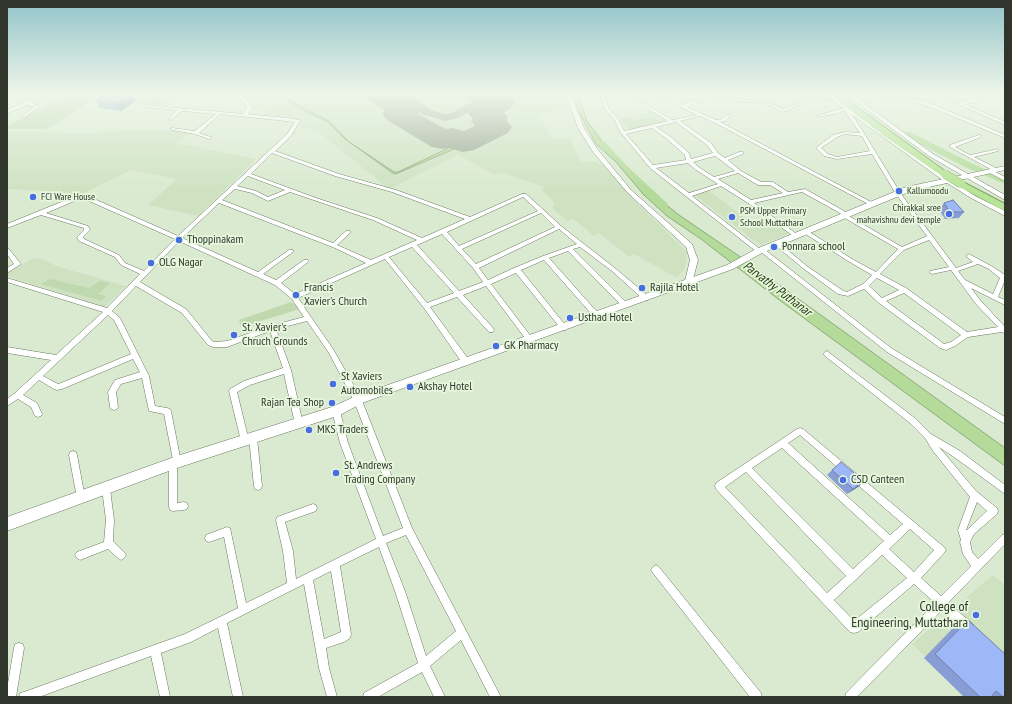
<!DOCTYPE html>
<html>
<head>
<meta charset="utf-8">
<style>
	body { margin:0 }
	#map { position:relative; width:1012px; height:704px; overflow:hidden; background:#daead0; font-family:"PT Sans Narrow",sans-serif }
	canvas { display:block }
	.frame { position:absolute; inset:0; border:8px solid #30362c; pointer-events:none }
</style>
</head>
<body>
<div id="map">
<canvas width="1012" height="704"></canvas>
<div class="frame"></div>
</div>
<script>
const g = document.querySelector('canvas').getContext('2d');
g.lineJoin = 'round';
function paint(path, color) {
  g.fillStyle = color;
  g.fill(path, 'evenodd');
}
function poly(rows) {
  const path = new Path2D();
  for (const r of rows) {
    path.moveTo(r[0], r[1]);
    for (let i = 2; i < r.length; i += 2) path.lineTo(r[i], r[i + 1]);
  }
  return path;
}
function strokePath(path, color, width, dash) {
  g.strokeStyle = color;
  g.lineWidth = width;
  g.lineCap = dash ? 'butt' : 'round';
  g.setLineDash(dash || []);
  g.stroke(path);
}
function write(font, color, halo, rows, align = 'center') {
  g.font = font + ' "PT Sans Narrow",sans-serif';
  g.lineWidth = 3.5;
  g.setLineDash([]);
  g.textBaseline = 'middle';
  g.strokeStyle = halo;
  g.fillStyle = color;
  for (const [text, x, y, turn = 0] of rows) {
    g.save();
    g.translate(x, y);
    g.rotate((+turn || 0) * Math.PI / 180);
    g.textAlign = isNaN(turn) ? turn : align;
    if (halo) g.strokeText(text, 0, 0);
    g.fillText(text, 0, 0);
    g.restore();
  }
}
paint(poly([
	[137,93,180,93,167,106,136,103,147,94],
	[239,93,563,93,566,108,553,108,552,113,539,114,552,139,570,138,580,162,596,162,608,168,629,195,687,252,685,268,677,278,634,254,629,257,599,233,594,236,573,219,567,221,552,208,555,203,541,190,544,188,542,186,502,173,495,175,458,155,389,189,316,130,299,127,305,121,303,119,262,116,267,111,253,109],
	[655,111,673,124,629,132,618,119],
	[134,130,190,131,176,143,256,159,198,216,148,205,177,179,131,170,80,195,52,191,7,189,7,132,89,133],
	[708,190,753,224,769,220,791,233,760,245,693,194],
	[34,258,41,259,59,267,126,286,105,307,7,276,7,273],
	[993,575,1005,585,1005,697,966,697,912,644]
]), '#cee2c1');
paint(poly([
	[71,93,109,93,89,102,47,129,7,129,7,127,38,109],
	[155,93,173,93,162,105,143,103],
	[630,117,634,121,653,117,659,122,647,124,648,126,630,130,620,119],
	[50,279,89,288,100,281,110,283,98,294,106,296,102,301,41,284],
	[291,302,300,309,241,327,239,320]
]), '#bfd8ae');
const water = poly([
	[275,93,329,121,348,141,394,172,398,172,451,147,454,149,398,173,394,174,345,139,328,122,301,109,275,93],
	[571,93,578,93,587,121,613,156,643,186,679,215,739,256,1005,448,1005,466,778,299,701,239,667,216,644,195,616,162,596,144,579,112,571,93]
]);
paint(water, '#b5db9b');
strokePath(water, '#8daa7a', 1);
strokePath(poly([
	[811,93,814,94],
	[820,97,825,100,834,101]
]), '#8daa7a', 1.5);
paint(poly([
	[600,141,604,141,626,165,668,204,668,206,664,206,622,167,600,143,600,141]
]), '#b5db9b');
paint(poly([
	[904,132,910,132,973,164,1005,178,1005,184,967,168,904,136,904,132]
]), '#b5db9b');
paint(poly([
	[401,93,411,93,430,110,445,114,452,113,471,102,461,93,474,93,481,97,483,103,460,117,445,121,422,114,402,96,401,93]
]), '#9aa692');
paint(poly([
	[362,93,396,93,416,104,421,110,418,114,446,129,452,128,464,131,475,126,471,121,473,119,467,112,472,106,479,102,472,99,468,93,505,93,511,96,515,102,511,108,504,112,508,118,506,120,512,127,508,133,474,150,463,152,449,148,443,149,432,147,387,120,382,114,385,110,366,99,362,93]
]), '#9aa692');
const minor = poly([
	[7,93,11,93,7,95,7,93],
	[20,93,24,93,26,100,28,101,48,93,53,93,32,103,39,107,24,118,22,117,22,116,34,107,28,105,7,113,7,110,24,103,22,101,20,93],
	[599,93,637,93,646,101,642,102,632,94,604,96,609,109,618,119,624,131,668,121,648,109,648,108,650,107,672,120,697,115,651,93,656,93,683,105,695,100,699,100,699,102,687,107,716,120,722,119,726,115,730,115,730,116,726,121,720,122,875,204,872,206,870,205,725,128,700,116,680,121,711,143,718,153,725,158,739,152,743,152,743,154,728,160,741,171,761,182,773,182,788,192,805,189,844,211,847,215,902,247,927,236,896,194,872,154,837,159,824,156,816,148,833,135,845,132,860,133,844,110,839,113,818,117,816,116,847,107,864,133,901,194,956,268,973,262,966,256,969,254,993,267,1005,275,1005,280,998,297,1005,300,1005,305,971,288,980,300,1005,327,1005,334,1002,332,968,337,955,346,946,350,940,348,879,303,864,289,848,296,838,294,804,269,775,245,775,243,779,243,808,267,842,290,847,292,863,284,872,275,848,261,804,233,804,231,808,231,852,259,876,272,898,249,843,217,840,213,802,192,754,203,798,235,798,237,796,238,748,203,721,186,692,196,760,249,764,249,891,348,1005,417,1005,424,887,352,761,252,757,252,650,168,621,133,614,119,605,109,599,93],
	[676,122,707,145,713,153,691,159,689,153,671,137,656,127,676,122],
	[652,128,667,139,685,155,686,160,653,165,626,134,652,128],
	[845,134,862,136,870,151,837,157,828,154,821,148,837,137,845,134],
	[715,156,722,161,735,171,714,177,700,168,693,162,715,156],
	[688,163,696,170,718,184,689,193,656,168,688,163],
	[738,173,758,185,770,185,783,193,751,200,718,179,738,173],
	[929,240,949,267,930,271,929,272,930,273,932,274,951,270,976,304,998,327,967,332,906,288,880,274,904,250,929,240],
	[978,264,989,269,1000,278,993,294,965,280,958,271,978,264],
	[877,278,899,290,882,298,869,286,877,278],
	[904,293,961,335,951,342,944,344,886,301,904,293],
	[719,93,723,93,722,99,718,98,719,93],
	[793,93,799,93,811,97,821,93,826,93,783,112,761,101,750,102,732,100,730,99,732,98,750,100,762,99,783,109,807,99,793,93],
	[877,93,883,93,888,95,892,93,898,93,896,94,937,106,1005,135,1005,138,933,108,892,96,886,97,877,93],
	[934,93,940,93,948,96,946,97,934,93],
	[955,93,960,93,976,100,976,102,965,104,1005,122,1005,125,958,104,958,102,969,100,955,93],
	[144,105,288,118,300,120,300,121,291,136,275,151,339,174,396,190,470,217,522,194,526,194,561,226,616,269,648,296,649,298,648,300,644,300,612,271,580,247,573,249,627,303,628,305,627,307,623,307,568,251,549,258,598,313,599,315,598,317,594,317,544,260,521,270,566,326,567,328,566,330,562,330,516,273,491,284,532,338,533,340,532,342,528,342,486,286,463,295,493,328,494,330,493,332,489,332,457,297,430,307,469,360,470,362,469,364,466,365,463,364,424,308,385,259,298,298,333,349,361,398,412,528,501,697,490,697,461,640,430,666,445,697,434,697,422,672,378,697,363,697,364,693,418,663,395,591,379,547,340,566,351,634,350,638,344,642,326,648,329,668,337,697,327,697,319,668,304,584,227,623,243,697,233,697,218,628,191,642,161,653,170,697,160,697,151,656,39,697,19,697,20,693,24,692,185,634,238,608,224,537,209,542,206,541,205,538,206,535,227,527,230,528,246,603,287,583,283,551,276,520,277,517,313,504,316,505,317,508,316,511,285,522,293,551,296,579,376,539,340,443,332,411,333,409,336,408,339,409,340,411,348,443,383,536,403,528,354,401,329,353,307,321,276,329,291,370,303,424,302,426,299,427,296,426,295,424,284,374,250,385,237,392,249,441,248,443,245,444,242,443,241,441,229,391,230,389,244,381,283,368,270,331,227,347,213,347,208,345,182,313,136,286,112,311,120,318,149,376,155,406,167,408,170,409,171,411,181,462,180,465,177,466,177,503,184,502,187,503,188,506,187,509,184,510,173,511,170,510,169,507,169,464,170,461,173,460,164,414,149,411,142,378,121,384,116,392,118,407,117,409,114,410,111,409,110,407,108,392,115,380,140,372,133,359,62,389,57,390,54,389,39,380,23,395,37,403,42,414,41,416,38,417,35,416,31,407,18,399,7,406,7,399,15,393,51,360,7,353,7,347,56,355,103,312,7,282,7,278,107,308,140,274,121,265,115,257,79,241,77,237,84,230,84,228,41,215,7,228,7,224,76,196,92,198,178,236,287,134,295,122,220,114,199,133,211,137,211,138,209,139,195,134,172,130,170,129,172,128,195,131,216,114,182,111,171,120,169,119,177,110,146,107,144,106,144,105],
	[272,153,335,176,392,192,465,219,422,238,377,218,316,198,251,174,272,153],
	[248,176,285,190,268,197,256,191,237,186,248,176],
	[235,189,252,193,268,201,290,192,373,220,417,240,371,260,337,245,350,233,350,231,346,231,333,243,222,200,235,189],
	[523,197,538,211,459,246,447,232,523,197],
	[77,200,89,201,175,239,144,271,125,263,119,255,84,239,83,237,90,230,88,226,46,213,77,200],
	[219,203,335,248,366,263,295,294,281,283,308,262,309,261,308,260,304,260,276,280,263,274,293,252,293,250,289,250,258,272,182,238,219,203],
	[541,213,555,227,476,264,462,249,541,213],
	[559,229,577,244,543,256,514,268,488,280,479,268,559,229],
	[442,234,473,268,483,282,459,291,417,245,442,234],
	[179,241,275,285,292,299,304,317,270,326,227,341,215,342,212,341,186,309,140,282,179,241],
	[412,247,454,293,427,303,389,257,412,247],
	[108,315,114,320,131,354,61,383,58,384,43,376,108,315],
	[406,535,456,631,426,656,405,591,386,543,406,535],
	[331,571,341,632,324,639,313,580,331,571],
	[979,135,981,135,981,137,955,147,970,155,998,149,998,151,974,157,998,169,998,171,994,171,950,147,950,145,979,135],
	[990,169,1005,177,1005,181,988,172,987,171,990,169],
	[7,248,9,249,21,264,7,273,7,268,14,264,7,254,7,248],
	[827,351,916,419,931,434,960,451,1005,485,1005,494,954,457,939,447,976,491,997,508,998,511,997,514,974,534,970,542,972,552,978,559,1002,535,1005,534,1005,544,948,603,973,624,974,628,973,632,969,633,965,632,942,610,857,697,845,697,846,693,935,603,914,584,858,632,854,633,850,632,716,489,715,486,716,483,797,429,800,428,803,429,944,547,946,550,944,553,921,578,941,596,971,566,963,554,960,542,961,540,958,530,970,497,933,451,925,438,910,423,825,356,823,354,825,352,827,351],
	[800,435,903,524,890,535,788,443,800,435],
	[782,448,884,541,853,569,752,468,782,448],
	[746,472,846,576,827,593,725,487,746,472],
	[977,502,987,511,967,530,966,530,977,502],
	[910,529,934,550,914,572,889,549,910,529],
	[882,555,907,578,854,621,834,600,882,555],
	[253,435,256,436,257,438,262,486,261,489,258,490,255,489,254,486,249,438,250,436,253,435],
	[73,451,76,452,77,455,85,498,84,501,81,502,78,501,77,498,69,455,70,452,73,451],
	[106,485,109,486,110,489,114,520,113,541,124,552,126,555,124,558,121,560,118,558,108,549,80,560,77,558,75,555,77,552,104,542,106,520,102,489,103,486,106,485],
	[656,565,659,567,761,693,762,697,750,697,653,573,651,570,653,567,656,565],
	[19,643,23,644,24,648,16,697,7,697,7,689,14,648,15,644,19,643]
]);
const tertiary = poly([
	[234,93,240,93,253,107,247,116,242,115,247,107,234,93],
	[565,93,571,93,584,128,598,150,631,190,692,244,698,260,692,283,686,283,685,281,690,260,686,247,627,192,593,152,578,128,565,93],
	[822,93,828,93,948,179,975,196,1005,211,1005,216,971,198,944,181,822,93],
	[844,93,850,93,933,154,1005,195,1005,200,929,156,844,93]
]);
const secondary = poly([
	[1005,166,1005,170,911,191,762,253,733,269,362,403,340,415,177,468,7,531,7,517,177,456,332,407,354,397,727,265,756,249,906,187,1005,166]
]);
const trunk = poly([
	[828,93,837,93,949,174,948,176,942,176,884,136,828,93],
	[961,181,1005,204,1005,211,958,186,957,184,961,181]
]);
strokePath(minor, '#68765e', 1);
strokePath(tertiary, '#68765e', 1);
strokePath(secondary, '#68765e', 1);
strokePath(trunk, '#7da361', 2);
paint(minor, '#fff');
paint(tertiary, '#fff');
paint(secondary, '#fff');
paint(trunk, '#b8e497');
const trunkBridge = poly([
	[945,174,961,184]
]);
strokePath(trunkBridge, '#7da361', 9, []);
strokePath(trunkBridge, '#b8e497', 8);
paint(poly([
	[132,93,136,101,121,111,100,108,96,100],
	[944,203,964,212,959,218,945,219,939,210],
	[832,470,864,481,858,487,847,494,827,475],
	[968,620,1003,697,964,697,924,658,956,625]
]), '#889dd4');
paint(poly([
	[132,93,136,101,121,111,117,103],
	[864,481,858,487,847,494,853,489]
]), '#6f80ac');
const building = poly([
	[107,93,132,93,117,103,96,100,107,93],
	[953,200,964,212,950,212,944,203,953,200],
	[841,462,864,481,853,489,832,470,841,462],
	[968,620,1005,654,1005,694,1003,697,996,691,991,697,980,697,935,654,968,620]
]);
paint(building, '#9eb7f6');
strokePath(building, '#6f80ac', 1);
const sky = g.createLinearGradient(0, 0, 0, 191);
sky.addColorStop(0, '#93c4c9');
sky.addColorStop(0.49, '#eef6ea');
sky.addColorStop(1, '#eef6ea00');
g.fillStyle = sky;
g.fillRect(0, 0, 1012, 191);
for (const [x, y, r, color] of [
	[899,191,4,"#486de0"],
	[33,197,4,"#486de0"],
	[949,214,4,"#486de0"],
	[732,217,4,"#486de0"],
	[179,240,4,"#486de0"],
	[774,247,4,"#486de0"],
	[151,263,4,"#486de0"],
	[642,288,4,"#486de0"],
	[296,295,4,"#486de0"],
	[570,318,4,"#486de0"],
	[234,335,4,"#486de0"],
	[496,346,4,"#486de0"],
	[333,384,4,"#486de0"],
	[410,387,4,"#486de0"],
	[332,403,4,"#486de0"],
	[309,430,4,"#486de0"],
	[336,473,4,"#486de0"],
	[843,480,4,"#486de0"],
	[976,615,4,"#486de0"]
]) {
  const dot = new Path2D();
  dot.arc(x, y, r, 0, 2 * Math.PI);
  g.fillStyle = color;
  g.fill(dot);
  strokePath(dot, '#e7f7dd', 1.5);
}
write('10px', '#30362c', '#e7f7dd', [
	["Kallumoodu",907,191],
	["FCI Ware House",41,197],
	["Chirakkal sree",941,208,"right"],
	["mahavishnu devi temple",941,220,"right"],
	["PSM Upper Primary",740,211],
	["School Muttathara",740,223]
], 'left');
write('12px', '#30362c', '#e7f7dd', [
	["Thoppinakam",187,240],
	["Ponnara school",782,247],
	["OLG Nagar",159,263],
	["Francis",304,288],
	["Xavier's Church",304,302],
	["Rajila Hotel",650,288],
	["Usthad Hotel",578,318],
	["St. Xavier's",242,328],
	["Chruch Grounds",242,342],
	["GK Pharmacy",504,346],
	["St Xaviers",341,377],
	["Automobiles",341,391],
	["Akshay Hotel",418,387],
	["Rajan Tea Shop",324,403,"right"],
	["MKS Traders",317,430],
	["St. Andrews",344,466],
	["Trading Company",344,480],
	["CSD Canteen",851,480]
], 'left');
write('italic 13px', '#253c10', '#e7f7dd', [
	["Parvathy Puthanar",777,289,37]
]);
write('14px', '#30362c', '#e7f7dd', [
	["College of",968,607],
	["Engineering, Muttathara",968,623]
], 'right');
</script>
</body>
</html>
